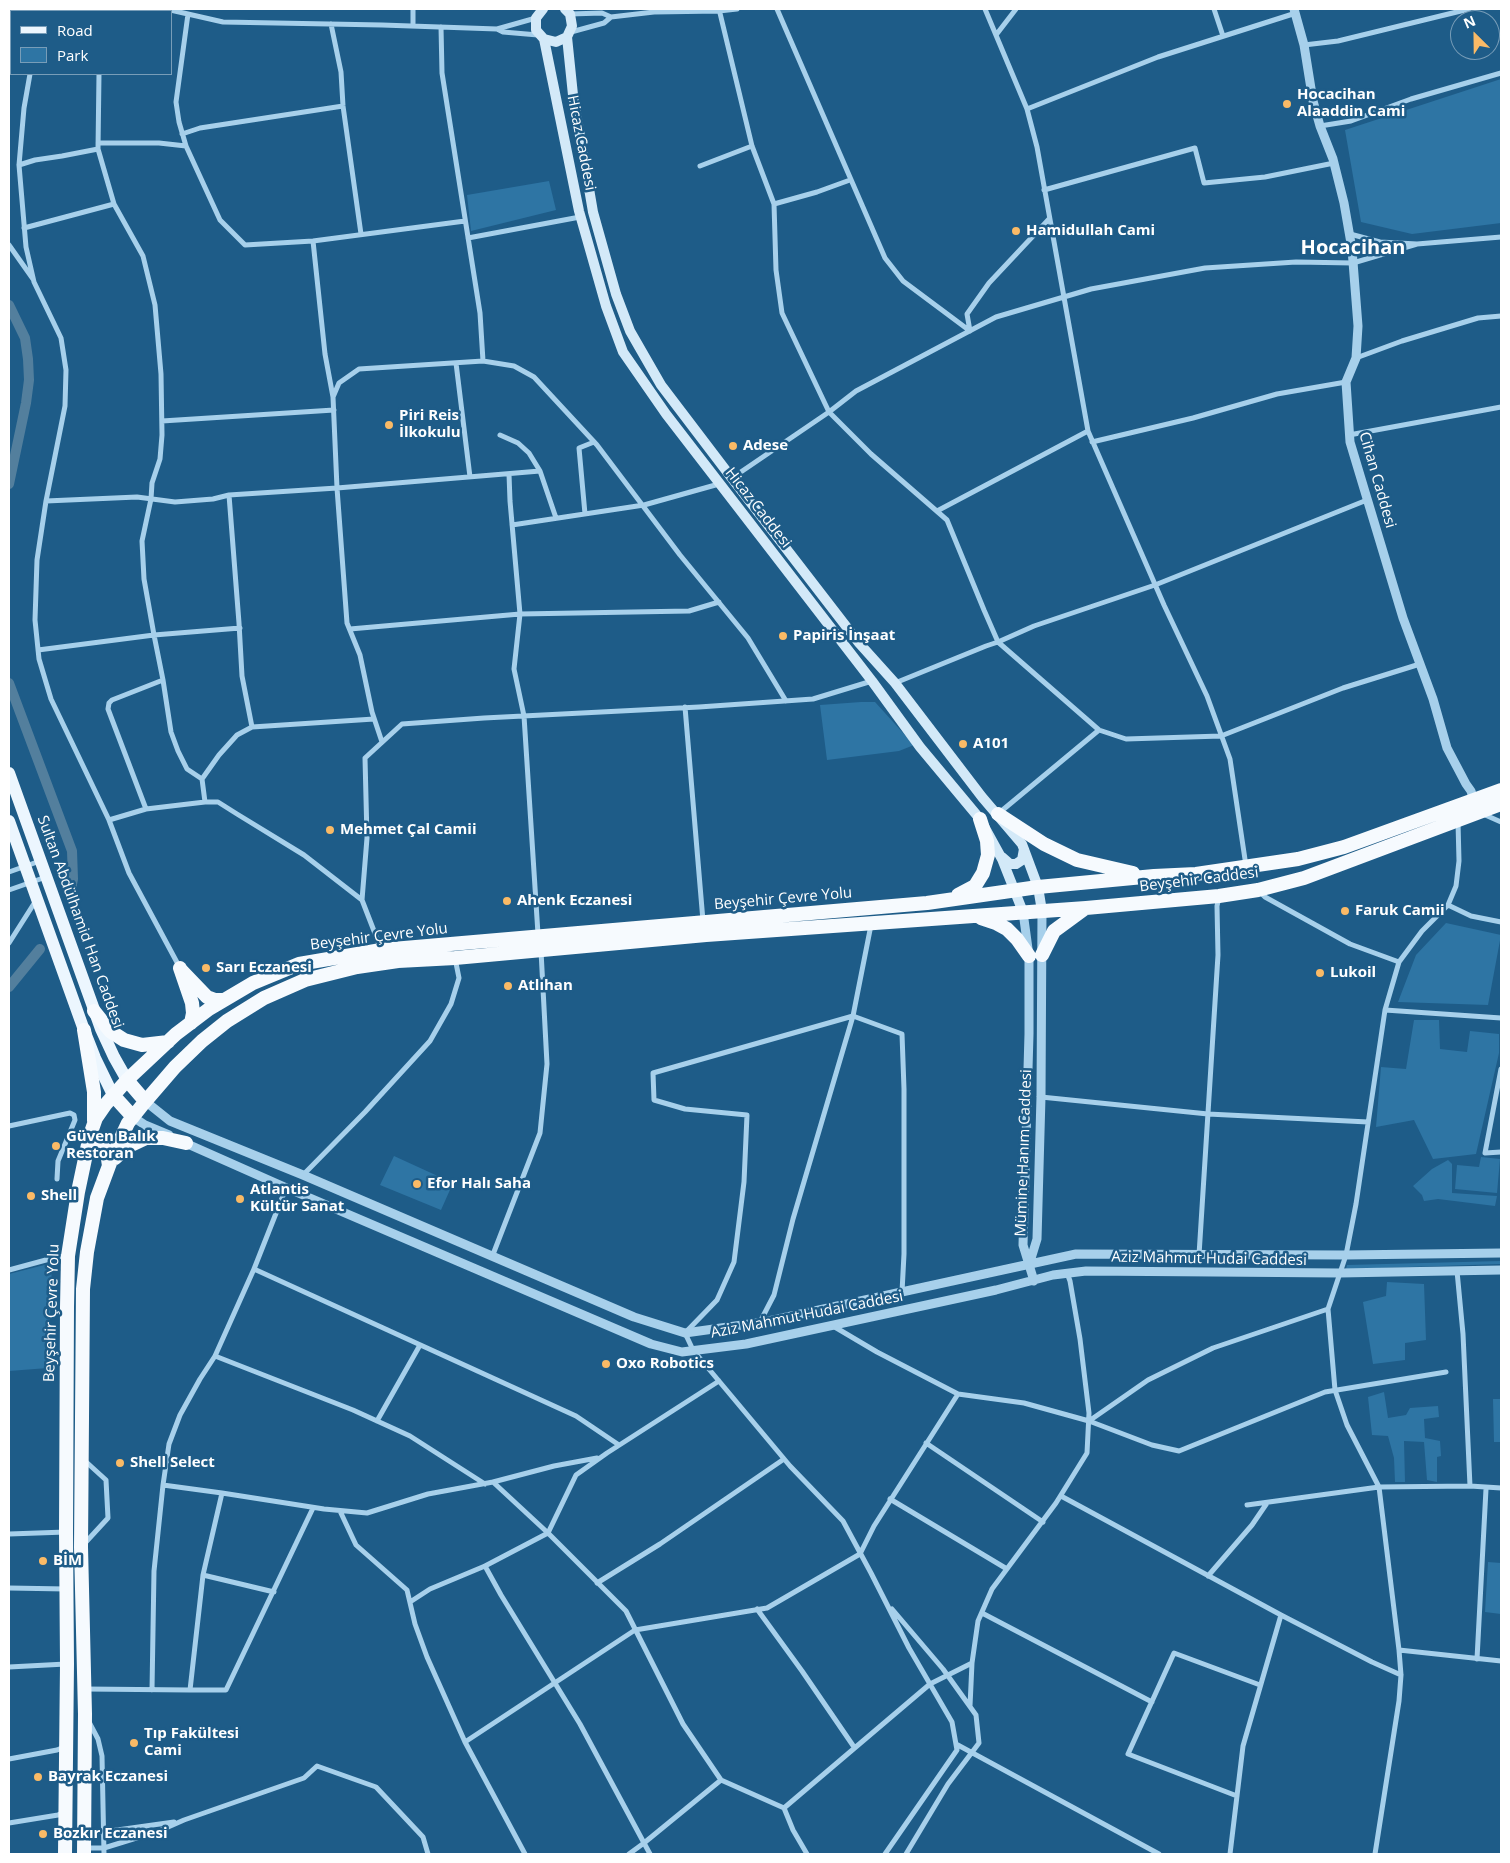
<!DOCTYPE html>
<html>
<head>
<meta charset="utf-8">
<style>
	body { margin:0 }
	#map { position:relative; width:1510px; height:1863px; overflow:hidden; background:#1e5c88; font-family:"Open Sans",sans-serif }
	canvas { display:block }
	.frame { position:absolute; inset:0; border:10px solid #fff; pointer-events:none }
	.legend { position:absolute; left:10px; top:10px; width:162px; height:65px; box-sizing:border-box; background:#1e5c88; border:1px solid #789db8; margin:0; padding:6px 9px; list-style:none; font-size:15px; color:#fff }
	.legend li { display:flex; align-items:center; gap:10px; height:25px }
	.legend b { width:25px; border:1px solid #789db8 }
	.north { position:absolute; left:1450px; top:10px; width:50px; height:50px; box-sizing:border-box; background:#1e5c88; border:1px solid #789db8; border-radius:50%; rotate:337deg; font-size:14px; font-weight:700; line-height:20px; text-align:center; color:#fff }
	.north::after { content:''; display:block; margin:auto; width:18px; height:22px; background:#faba66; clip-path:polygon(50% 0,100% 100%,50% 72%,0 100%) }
</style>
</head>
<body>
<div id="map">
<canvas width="1510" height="1863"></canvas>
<div class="frame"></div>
<ul class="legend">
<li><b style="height:6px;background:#ecf6fe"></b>Road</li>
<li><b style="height:14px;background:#2e75a4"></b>Park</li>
</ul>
<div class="north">N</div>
</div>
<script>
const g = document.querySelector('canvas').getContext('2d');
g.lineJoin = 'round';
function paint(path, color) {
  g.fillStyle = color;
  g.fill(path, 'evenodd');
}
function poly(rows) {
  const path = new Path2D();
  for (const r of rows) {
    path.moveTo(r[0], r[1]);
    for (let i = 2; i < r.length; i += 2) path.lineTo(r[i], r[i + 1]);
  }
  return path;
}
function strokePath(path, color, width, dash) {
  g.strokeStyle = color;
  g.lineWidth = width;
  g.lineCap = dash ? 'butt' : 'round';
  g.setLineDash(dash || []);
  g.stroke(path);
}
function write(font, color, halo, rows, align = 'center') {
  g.font = font + ' "Open Sans",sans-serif';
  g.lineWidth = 5;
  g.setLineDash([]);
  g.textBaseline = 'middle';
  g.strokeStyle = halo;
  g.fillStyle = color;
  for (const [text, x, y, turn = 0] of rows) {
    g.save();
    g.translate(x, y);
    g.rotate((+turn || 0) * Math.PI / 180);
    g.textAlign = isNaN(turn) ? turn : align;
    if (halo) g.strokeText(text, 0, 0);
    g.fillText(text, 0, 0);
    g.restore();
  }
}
paint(poly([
	[1501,79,1501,223,1412,234,1361,222,1345,130],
	[549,181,556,210,471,231,467,195],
	[861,702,875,702,914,745,899,751,827,760,820,705],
	[1446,923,1501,935,1488,1005,1398,1002,1416,955],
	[1414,1020,1439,1020,1440,1049,1467,1052,1470,1031,1499,1034,1499,1053,1476,1154,1433,1159,1414,1120,1376,1127,1381,1067,1406,1069],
	[394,1156,453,1183,441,1210,380,1185],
	[1481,1157,1500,1159,1497,1193,1455,1189,1457,1165,1479,1167],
	[1448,1160,1452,1164,1452,1193,1497,1196,1495,1206,1438,1199,1424,1201,1422,1195,1413,1186,1432,1169],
	[1501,1261,1501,1264,1346,1269,1347,1265],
	[52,1263,48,1368,9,1371,9,1274],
	[1387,1282,1424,1284,1426,1340,1405,1343,1405,1360,1373,1364,1363,1302,1386,1296],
	[1384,1392,1388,1418,1406,1415,1410,1408,1438,1406,1439,1417,1424,1419,1425,1438,1440,1441,1441,1456,1437,1457,1437,1482,1427,1480,1424,1442,1404,1441,1405,1482,1395,1482,1394,1458,1388,1436,1372,1435,1368,1397],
	[1493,1399,1501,1399,1501,1442,1494,1442],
	[1488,1562,1501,1563,1501,1614,1485,1612]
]), '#2e75a4');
strokePath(poly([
	[9,305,25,338,28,359,29,380,26,403,9,484],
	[9,683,72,851,73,879,70,894],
	[9,987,40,949]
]), '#537f9d', 10);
strokePath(poly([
	[166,9,223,22,382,25,497,29,503,32,538,35],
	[719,9,752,146,774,204,776,270,782,313,829,412,871,454,947,520,984,610,998,642,1099,730,1126,739,1221,736,1343,688,1420,664],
	[777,9,885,258,903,281,970,331],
	[985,9,1027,109,1037,147,1088,431,1164,605,1207,696,1230,759,1246,866],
	[1214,9,1223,36],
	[41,11,42,9],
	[112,11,114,9],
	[188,14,176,102,179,122,186,146,220,220,245,245,313,241,465,221],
	[570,14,602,13,611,17,604,23,571,32],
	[611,17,654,12,719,11,737,9],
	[331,24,341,72,343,106,361,234],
	[413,26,413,9],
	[441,27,442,73,480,313,483,361],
	[497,29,536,18],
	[996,35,1016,9],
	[1304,45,1338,41,1469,9],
	[30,74,24,108,19,165,26,247,34,282,61,338,66,370,65,406,46,501,37,560,35,620,39,659,51,699,109,820,129,873,180,968],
	[1027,109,1158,57,1296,13],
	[1320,126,1351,121,1411,99,1501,73],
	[182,134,200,128,343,106],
	[98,143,159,143,186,146],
	[19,165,35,160,62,156,98,149],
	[700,166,752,146],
	[1044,190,1195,148,1204,183,1265,177,1334,163],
	[774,204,817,192,850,180],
	[24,228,114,204],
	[468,238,580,217],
	[313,241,325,354,333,397],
	[1417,244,1501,237],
	[9,245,33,279],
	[970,331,967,314,989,283,1049,219],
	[1356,358,1402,341,1478,318,1501,316],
	[456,363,470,477],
	[162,421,334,410],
	[500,435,518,443,529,453,540,471],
	[1349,435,1501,407],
	[1092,442,1193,418,1277,394,1346,382],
	[732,478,829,412,856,391,996,317,1091,289,1205,268,1296,262,1353,263,1417,244,1380,242,1350,234],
	[46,501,137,497,175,502,213,499,229,495,337,488,540,471,556,518],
	[937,511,1088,431],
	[585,514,579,448,594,442],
	[512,525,644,505,719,484],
	[350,629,520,614,510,501,509,474],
	[38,650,154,635,144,579,142,541,151,499,152,483,160,459,162,435,161,374,155,305,143,256,114,204,98,149,99,74],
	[895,683,986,646,998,642,1034,626,1155,585,1367,500],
	[685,707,703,921],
	[252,727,374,719],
	[382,742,372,712,360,655,347,623,337,488,333,397,339,383,359,369,483,361,514,366,534,377,597,445,680,555,748,638,786,701],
	[202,779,187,769,178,751,171,732,163,680,154,635,240,628],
	[205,802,218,802,237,814,304,855,362,900,381,949],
	[146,809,108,709,109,703,112,700,163,680],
	[999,813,1099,730],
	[1483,814,1501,822],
	[109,820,146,809,205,802,202,779,219,755,237,735,252,727,242,676,239,623,229,495],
	[9,872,40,861],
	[9,890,46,877],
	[1260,892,1265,897,1350,944,1399,962],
	[362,900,367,838,365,758,402,724,484,718,699,707,813,699,872,681],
	[1448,905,1471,916,1501,922],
	[538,934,524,716,514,669,520,614,689,611,719,602],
	[9,943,35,902],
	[1385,1010,1501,1018],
	[1501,1069,1485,1153,1501,1152],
	[1041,1097,1208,1114,1368,1122],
	[9,1126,70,1113,74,1115,75,1120,58,1161,57,1179],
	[303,1175,365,1112,430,1041,451,1004,459,978,455,958],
	[1199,1255,1218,955,1217,906,1219,897],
	[492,1257,540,1133,547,1064,541,951],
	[254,1269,286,1188],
	[9,1270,57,1257,66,1256],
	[1457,1271,1463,1334,1470,1486],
	[1328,1309,1213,1348,1148,1380,1089,1421,1152,1445,1179,1451,1325,1392,1446,1372],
	[760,1322,774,1295,793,1219,853,1016,871,925],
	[833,1326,877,1352,958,1394],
	[215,1356,200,1379,180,1415,169,1444,163,1485,222,1493],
	[377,1421,420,1345],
	[926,1443,1043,1522],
	[84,1460,106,1480,108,1518,85,1543],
	[493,1482,554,1466,597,1458],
	[485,1484,410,1436,353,1410,215,1356,254,1269,576,1416,619,1445],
	[1061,1496,1281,1615],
	[890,1499,1007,1569],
	[1247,1505,1379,1487,1470,1486,1501,1488],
	[340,1511,356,1545,407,1590,415,1624,427,1657,465,1742,525,1854],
	[9,1534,66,1532],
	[203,1575,274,1592],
	[1208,1576,1252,1525,1267,1503],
	[597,1583,660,1544,784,1459],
	[9,1588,66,1589],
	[410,1602,430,1589,485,1566],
	[757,1609,802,1671,854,1747],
	[892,1609,943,1669,976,1715,979,1743,948,1784,906,1854],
	[982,1613,1152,1702],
	[1399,1650,1501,1661],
	[1477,1659,1486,1489],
	[972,1663,978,1621,992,1589,1056,1503,1087,1453,1089,1413,1080,1339,1070,1281,1067,1273],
	[9,1667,66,1664],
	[85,1689,190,1690,203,1575,222,1493,324,1509,367,1513,428,1494,493,1482,548,1533,626,1611,683,1724,721,1780,644,1843,580,1724,501,1595,485,1566,548,1533,576,1475,607,1453,719,1381],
	[152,1690,154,1571,163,1485],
	[190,1690,226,1690,313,1508],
	[89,1722,98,1739,102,1756,104,1854],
	[465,1742,635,1630,767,1608,860,1554,874,1526,958,1394,1024,1403,1089,1421],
	[956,1744,1159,1854],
	[9,1759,57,1750,64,1747],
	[721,1780,784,1808,793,1830,807,1854],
	[1237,1796,1128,1754,1174,1653,1260,1685],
	[784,1808,930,1684,972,1663,970,1706],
	[9,1823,58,1815,64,1812],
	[86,1830,103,1832,174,1822],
	[86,1848,104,1848,159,1831,184,1820,304,1778,317,1766,376,1787,423,1837,428,1854],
	[629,1854,644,1843,650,1854],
	[885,1854,957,1750,952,1722,909,1648,871,1573,843,1521,790,1466,693,1350,685,1333,717,1300,734,1262,744,1182,747,1115,685,1109,654,1100,653,1073,853,1016,902,1034,904,1089,904,1254,902,1292],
	[1230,1854,1243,1746,1281,1615,1372,1662,1401,1675],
	[1375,1854,1399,1701,1401,1675,1399,1650,1379,1487,1347,1425,1335,1390,1328,1309,1346,1255,1356,1204,1385,1010,1399,962,1422,931,1448,905,1456,886,1459,861,1458,822]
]), '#a7d0eb', 5);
strokePath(poly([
	[1294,9,1304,45,1313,101,1320,126,1333,159,1344,203,1352,249,1358,326,1356,358,1346,382,1350,442,1403,618,1433,699,1447,748,1466,784,1471,791,1474,801],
	[1023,912,1029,956,1029,1034,1023,1245,1034,1281],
	[145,1101,170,1121,303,1175,634,1317,685,1333,764,1322,1076,1254,1346,1255,1501,1253],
	[133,1117,145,1125,169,1135],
	[183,1142,289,1189,651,1344,682,1352,746,1344,996,1290,1053,1275,1086,1271,1340,1273,1501,1270],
	[1029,1265,1037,1239,1041,1097,1042,911]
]), '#a7d0eb', 9);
strokePath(poly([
	[543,9,536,18,536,30,544,39,556,42,567,37,572,26,570,14,565,9],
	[567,37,573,95,593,212,616,294,630,331,661,385,734,481,859,643,895,683,982,797,1022,844,1038,887,1042,911],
	[544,39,579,211,606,306,623,352,666,414,872,681,920,747,980,819,1002,859,1023,912],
	[1002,857,1010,864,1016,864,1022,860,1024,849]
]), '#d3e9f8', 10);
strokePath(poly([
	[9,773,101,1029,114,1057,127,1080],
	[9,821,84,1030,95,1058,113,1095]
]), '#ecf6fe', 12);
strokePath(poly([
	[998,814,1044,844,1077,860,1133,873],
	[958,895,975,886,983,873,988,855,987,841,980,819],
	[981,918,996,923,1007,929,1017,939,1029,956],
	[1042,955,1054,931,1084,909],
	[180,968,192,1003,193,1013,191,1023],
	[182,971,207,997,215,1000,224,1000],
	[94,1011,110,1031,124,1040,142,1045,168,1042],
	[84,1030,94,1092,94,1121],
	[127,1080,145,1101],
	[113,1095,133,1117],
	[86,1155,92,1149,104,1148,107,1152,109,1166],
	[115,1158,127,1147,146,1138,163,1138,186,1143],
	[65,1854,67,1664,66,1532,67,1307,68,1256,78,1192,90,1135,96,1118,105,1105,127,1080,176,1034,209,1009,253,983,299,964,381,950,927,903,1038,887,1154,876,1196,874,1298,859,1344,847,1501,790],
	[84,1854,85,1714,81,1547,83,1289,87,1252,97,1198,113,1155,128,1123,144,1103,175,1067,202,1041,227,1021,264,998,305,980,357,967,398,961,455,958,706,935,1086,908,1219,896,1258,890,1304,878,1501,804]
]), '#f6fafe', 14);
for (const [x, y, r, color] of [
	[1287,104,5,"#faba66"],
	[1016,231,5,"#faba66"],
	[389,425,5,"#faba66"],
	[733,446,5,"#faba66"],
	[783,636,5,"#faba66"],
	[963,744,5,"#faba66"],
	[330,830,5,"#faba66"],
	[507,901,5,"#faba66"],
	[1345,911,5,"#faba66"],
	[206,968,5,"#faba66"],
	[1320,973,5,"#faba66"],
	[508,986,5,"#faba66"],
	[56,1146,5,"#faba66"],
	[417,1184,5,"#faba66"],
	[31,1196,5,"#faba66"],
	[240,1199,5,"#faba66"],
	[606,1364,5,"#faba66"],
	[120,1463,5,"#faba66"],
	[43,1561,5,"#faba66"],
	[134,1743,5,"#faba66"],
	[38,1777,5,"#faba66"],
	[43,1834,5,"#faba66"]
]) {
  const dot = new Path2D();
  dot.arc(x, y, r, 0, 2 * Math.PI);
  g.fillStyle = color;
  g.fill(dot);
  strokePath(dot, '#1e5c88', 2);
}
write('bold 15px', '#fff', '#1e5c88', [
	["Hocacihan",1297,95],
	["Alaaddin Cami",1297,112],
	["Hamidullah Cami",1026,231],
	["Piri Reis",399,416],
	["İlkokulu",399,433],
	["Adese",743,446],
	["Papiris İnşaat",793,636],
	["A101",973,744],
	["Mehmet Çal Camii",340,830],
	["Ahenk Eczanesi",517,901],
	["Faruk Camii",1355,911],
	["Sarı Eczanesi",216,968],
	["Lukoil",1330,973],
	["Atlıhan",518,986],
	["Güven Balık",66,1137],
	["Restoran",66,1154],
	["Efor Halı Saha",427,1184],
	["Atlantis",250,1190],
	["Kültür Sanat",250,1207],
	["Shell",41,1196],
	["Oxo Robotics",616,1364],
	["Shell Select",130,1463],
	["BİM",53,1561],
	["Tıp Fakültesi",144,1734],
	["Cami",144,1751],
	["Bayrak Eczanesi",48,1777],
	["Bozkır Eczanesi",53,1834]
], 'left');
write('15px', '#fff', '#1e5c88', [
	["Hicaz Caddesi",581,143,79],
	["Cihan Caddesi",1377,480,74],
	["Hicaz Caddesi",758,508,52],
	["Beyşehir Caddesi",1199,880,-7],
	["Beyşehir Çevre Yolu",783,899,-5],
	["Sultan Abdülhamid Han Caddesi",80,922,70],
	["Beyşehir Çevre Yolu",379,937,-7],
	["Mümine Hanım Caddesi",1024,1153,-88],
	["Aziz Mahmut Hudai Caddesi",1209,1259,1],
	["Beyşehir Çevre Yolu",52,1313,-88],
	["Aziz Mahmut Hudai Caddesi",807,1315,-11]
]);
write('bold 20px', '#fff', '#1e5c88', [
	["Hocacihan",1353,248]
]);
</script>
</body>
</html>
